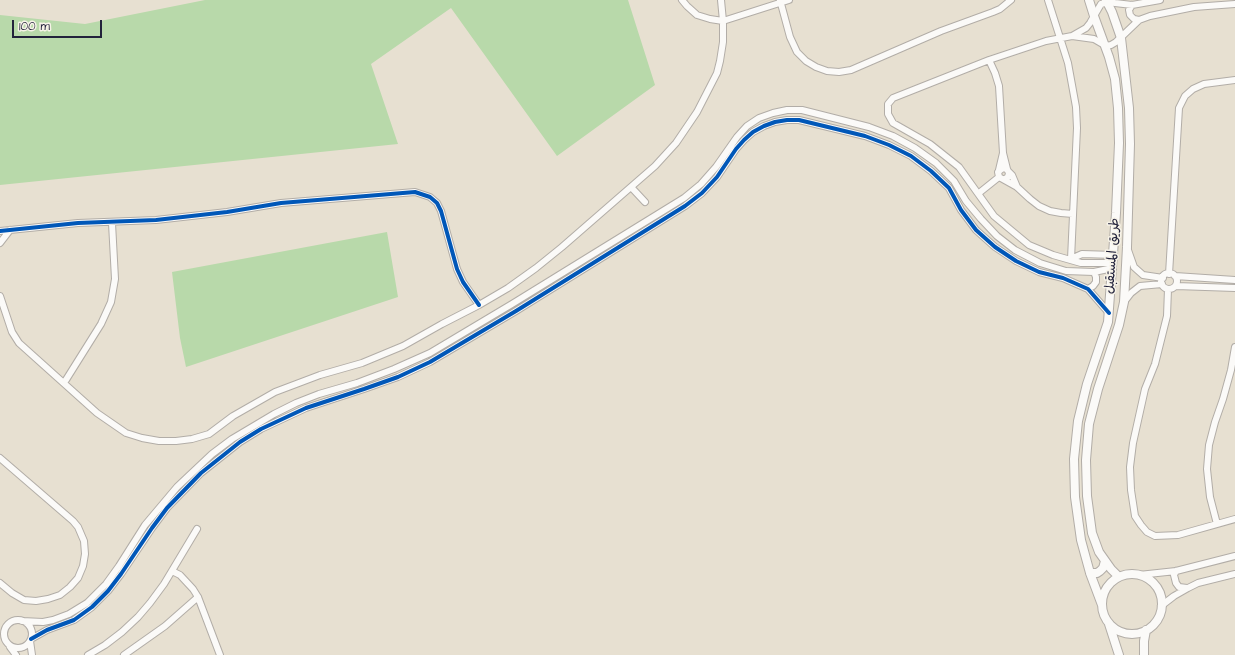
<!DOCTYPE html>
<html>
<head>
<meta charset="utf-8">
<style>
	body { margin:0 }
	#map { position:relative; width:1235px; height:655px; overflow:hidden; background:#e7e0d1; font-family:"Architects Daughter",sans-serif }
	canvas { display:block }
	.scale { position:absolute; left:12px; top:20px; width:90px; height:18px; box-sizing:border-box; border:2px solid #22223b; border-top:0; padding-left:5px; font-size:12px; line-height:14px; white-space:nowrap; color:#22223b; -webkit-text-stroke:3px #f7f3e8; paint-order:stroke }
</style>
</head>
<body>
<div id="map">
<canvas width="1235" height="655"></canvas>
<div class="scale">100 m</div>
</div>
<script>
const g = document.querySelector('canvas').getContext('2d');
g.lineJoin = 'round';
function paint(path, color) {
  g.fillStyle = color;
  g.fill(path, 'evenodd');
}
function poly(rows) {
  const path = new Path2D();
  for (const r of rows) {
    if (r.length === 3) {
      path.moveTo(r[0] + r[2], r[1]);
      path.arc(r[0], r[1], r[2], 0, 2 * Math.PI);
      continue;
    }
    path.moveTo(r[0], r[1]);
    for (let i = 2; i < r.length; i += 2) path.lineTo(r[i], r[i + 1]);
  }
  return path;
}
function strokePath(path, color, width, dash) {
  g.strokeStyle = color;
  g.lineWidth = width;
  g.lineCap = dash ? 'butt' : 'round';
  g.setLineDash(dash || []);
  g.stroke(path);
}
function write(font, color, halo, rows, align = 'center') {
  g.font = font + ' "Architects Daughter","Playpen Sans Arabic",sans-serif';
  g.lineWidth = 3;
  g.setLineDash([]);
  g.textBaseline = 'middle';
  g.strokeStyle = halo;
  g.fillStyle = color;
  for (const [text, x, y, turn = 0] of rows) {
    g.save();
    g.translate(x, y);
    g.rotate((+turn || 0) * Math.PI / 180);
    g.textAlign = isNaN(turn) ? turn : align;
    if (halo) g.strokeText(text, 0, 0);
    g.fillText(text, 0, 0);
    g.restore();
  }
}
paint(poly([
	[205,0,628,0,655,85,557,156,451,8,371,64,398,144,0,185,0,15,85,24],
	[387,232,398,297,186,367,180,338,172,272]
]), '#b8d9aa');
const minor = poly([
	[682,0,687,6,697,15,710,19,723,21,789,0],
	[780,0,790,37,797,52,806,61,816,67,827,71,839,72,851,70,941,31,993,12,1000,9,1011,0],
	[1048,0,1068,63,1076,107,1077,128,1071,259],
	[1132,5,1129,10,1130,15,1134,19,1139,20],
	[1072,36,1086,28,1090,23,1101,4,1108,2,1115,3,1132,5,1160,0],
	[989,60,995,73,999,86,1003,153,1007,169],
	[999,170,1003,153],
	[1008,171,1012,175,1017,187],
	[1005,179,1008,177,1009,173,1007,169,1003,168,998,172,999,177,1017,187,1030,199,1039,206,1050,211,1061,213,1073,214],
	[631,187,645,202],
	[979,193,999,177],
	[0,231,78,223,156,220,227,212,281,203,415,192,430,197,437,203,441,211,457,269,463,282,479,305],
	[0,243,10,230],
	[1128,250,1134,267,1143,275,1163,278],
	[1071,259,1082,254,1114,255],
	[1113,263,1081,263,1053,255,1029,245,994,216,959,167,930,144,893,123,888,114,888,104,893,98,989,60,1046,41,1072,36,1094,39,1106,46,1111,45,1116,42,1139,20,1150,16,1194,7,1235,4],
	[1169,281,8],
	[1169,274,1179,108,1185,96,1193,89,1204,84,1235,80],
	[1175,276,1235,280],
	[1176,286,1235,288],
	[1088,289,1093,286,1096,282,1096,277,1094,272],
	[1168,289,1167,316,1155,364,1145,389,1133,443,1130,467,1131,490,1135,516,1141,525,1147,532,1155,536,1178,535,1235,519],
	[0,296,12,332,19,343,97,413,126,433,142,438,159,441,176,441,192,439,209,434,233,416,275,392,320,375,362,363,403,346,442,324,479,305,508,288,536,268,562,247,655,166,676,143,697,112,717,73,720,61,723,42,723,21,721,0],
	[1124,302,1131,293,1140,286,1162,284],
	[64,383,101,324,111,302,115,279,112,223],
	[0,458,73,521,78,527,84,541,85,554,83,566,78,578,70,587,60,595,48,599,36,601,24,600,12,593,0,583],
	[1217,524,1210,497,1207,469,1209,445,1215,422,1223,399,1231,370,1235,347],
	[172,571,180,575,193,589,198,597,220,655],
	[1176,571,1174,575,1176,583,1179,587,1187,588],
	[1139,575,1176,571,1235,556],
	[1161,606,1174,596,1188,588,1198,583,1235,574],
	[18,634,14],
	[22,621,43,622,53,620,69,614,87,603,106,584,119,566,145,525,177,487,212,454,232,439,274,414,296,403,319,394,357,383,394,369,430,353,512,304,684,198,701,184,716,167,737,137,747,126,759,118,773,113,787,110,802,110,869,127,893,136,915,148,936,163,954,181,966,201,981,219,997,236,1015,250,1040,263,1066,271,1094,272,1113,268],
	[31,639,47,630,74,620,92,607,108,591,121,574,152,528,167,508,201,473,240,442,261,429,306,408,364,389,398,377,430,362,516,311,685,206,702,193,717,177,736,149,744,140,753,132,764,126,775,122,787,120,799,120,865,136,889,145,911,156,931,171,949,188,961,210,976,230,995,247,1016,261,1039,272,1063,278,1088,289,1109,313],
	[30,641,32,655],
	[10,647,16,655],
	[88,655,105,645,122,632,138,617,150,603,164,584,197,529],
	[124,655,165,626,198,597]
]);
const major = poly([
	[1089,0,1094,16,1109,57,1115,79,1118,108,1119,143,1116,213,1108,322,1087,384,1078,421,1074,459,1075,497,1081,540,1090,573,1102,605],
	[1106,0,1112,12,1121,38,1129,108,1130,144,1127,247,1124,302,1119,325,1098,389,1089,424,1086,460,1087,496,1092,533,1099,552,1111,569,1119,577],
	[1090,573,1097,573,1100,571,1103,568,1105,561],
	[1132,604,30],
	[1109,624,1119,655],
	[1144,655,1144,641,1146,630]
]);
strokePath(minor, '#b2ada7', 8);
strokePath(major, '#b2ada7', 10);
strokePath(minor, '#fbfaf8', 6);
strokePath(major, '#fbfaf8', 8);
strokePath(poly([
	[0,231,78,223,156,220,227,212,281,203,415,192,430,197,437,203,441,211,457,269,463,282,479,305],
	[31,639,47,630,74,620,92,607,108,591,121,574,152,528,167,508,201,473,240,442,261,429,306,408,364,389,398,377,430,362,516,311,685,206,702,193,717,177,736,149,744,140,753,132,764,126,775,122,787,120,799,120,865,136,889,145,911,156,931,171,949,188,961,210,976,230,995,247,1016,261,1039,272,1063,278,1088,289,1109,313]
]), '#0057b8', 4);
write('13px', '#22223b', '#f7f3e8', [
	["طريق المستقبل",1113,256,-86]
]);
</script>
</body>
</html>
